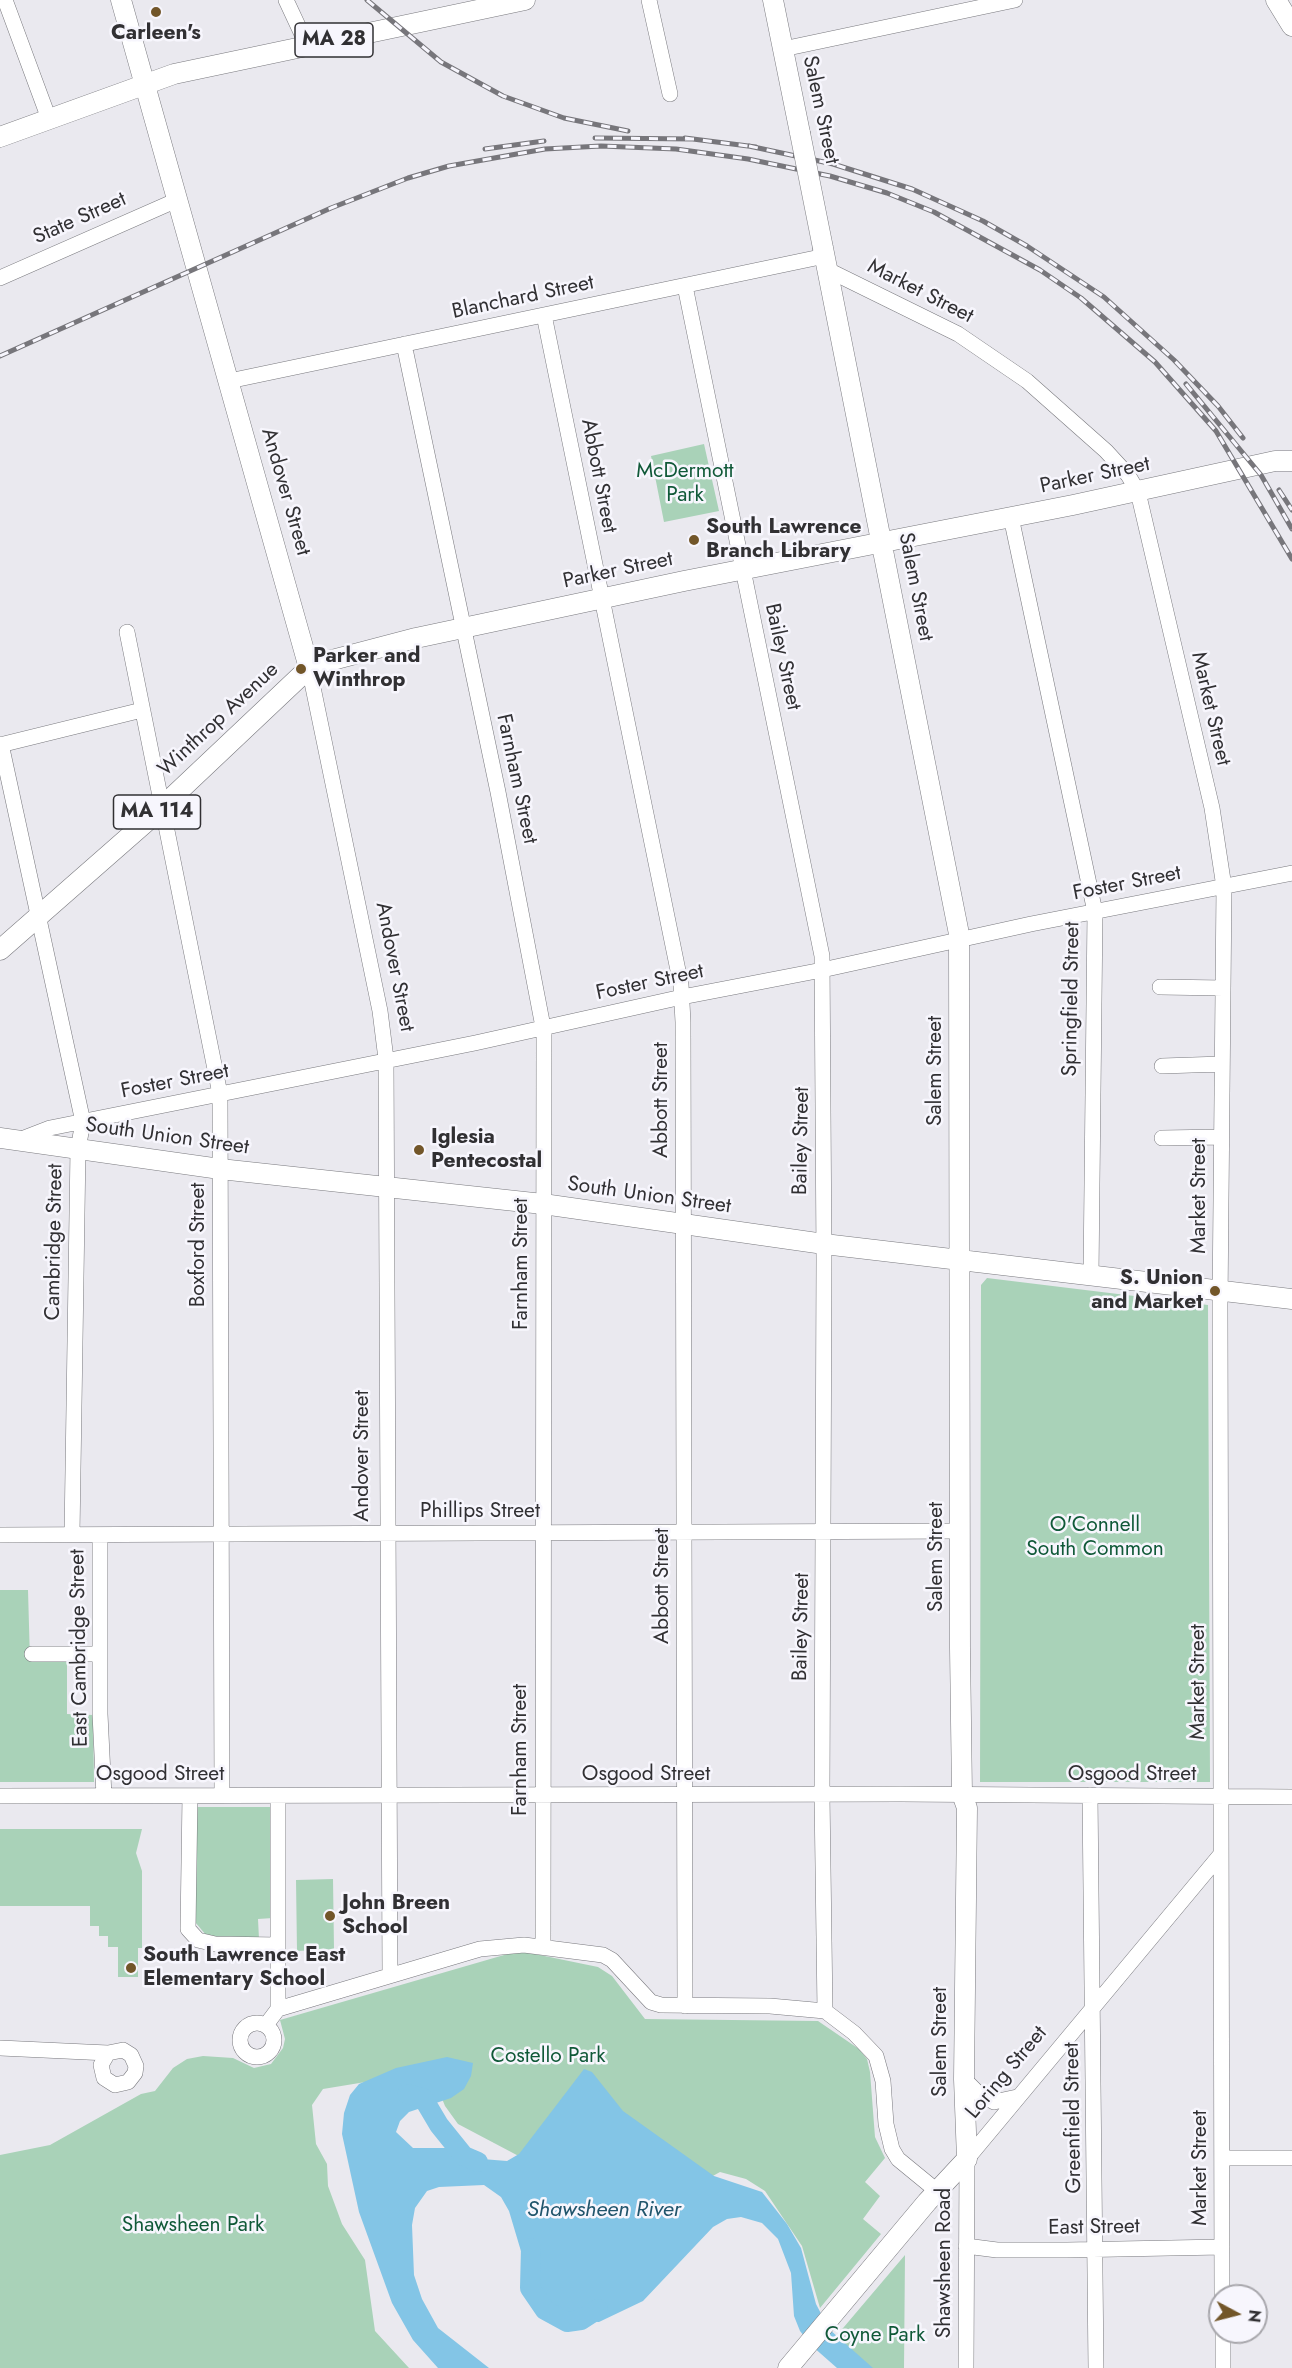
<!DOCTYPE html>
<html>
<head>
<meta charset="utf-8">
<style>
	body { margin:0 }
	#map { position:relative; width:1292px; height:2368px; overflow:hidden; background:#eae9ef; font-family:Jost,sans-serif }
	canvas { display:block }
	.north { position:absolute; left:1208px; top:2284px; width:60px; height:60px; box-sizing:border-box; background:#f7f6fd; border:2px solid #a8a7ac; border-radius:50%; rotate:97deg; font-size:16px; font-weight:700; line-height:24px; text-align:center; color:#313033 }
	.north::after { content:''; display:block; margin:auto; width:21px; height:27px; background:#725629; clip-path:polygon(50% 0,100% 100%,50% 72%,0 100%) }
</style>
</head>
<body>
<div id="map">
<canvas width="1292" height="2368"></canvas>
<div class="north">N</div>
</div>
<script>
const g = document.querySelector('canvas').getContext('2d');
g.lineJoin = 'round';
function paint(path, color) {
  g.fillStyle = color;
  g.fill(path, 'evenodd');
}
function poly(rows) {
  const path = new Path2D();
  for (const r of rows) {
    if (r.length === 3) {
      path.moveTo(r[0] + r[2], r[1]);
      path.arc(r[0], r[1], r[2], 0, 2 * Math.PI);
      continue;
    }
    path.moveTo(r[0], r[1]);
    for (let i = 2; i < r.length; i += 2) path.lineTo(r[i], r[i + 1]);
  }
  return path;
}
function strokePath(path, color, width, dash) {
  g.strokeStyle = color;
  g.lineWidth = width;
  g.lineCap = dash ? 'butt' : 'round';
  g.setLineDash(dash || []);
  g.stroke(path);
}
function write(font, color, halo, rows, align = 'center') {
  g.font = font + ' Jost,sans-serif';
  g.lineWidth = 5;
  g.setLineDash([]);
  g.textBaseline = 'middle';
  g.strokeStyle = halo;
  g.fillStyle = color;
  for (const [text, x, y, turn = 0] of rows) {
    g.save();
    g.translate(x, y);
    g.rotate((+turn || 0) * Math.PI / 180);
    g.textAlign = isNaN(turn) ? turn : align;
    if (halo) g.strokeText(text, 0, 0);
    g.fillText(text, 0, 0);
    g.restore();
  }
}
paint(poly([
	[704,444,719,511,664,522,651,456],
	[987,1278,1208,1305,1210,1782,980,1782,981,1285],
	[0,1590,28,1590,30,1661,67,1660,67,1714,93,1715,94,1782,0,1782],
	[194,1807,271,1807,273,1918,258,1919,259,1939,228,1939,206,1935,195,1922],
	[0,1829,142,1829,136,1853,142,1871,142,1948,138,1948,138,1977,118,1977,118,1947,108,1947,108,1936,99,1936,99,1926,90,1926,90,1906,0,1906],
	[333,1879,334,1949,297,1951,296,1880],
	[511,1953,530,1953,598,1967,612,1976,645,2019,818,2021,859,2049,867,2059,870,2072,875,2137,885,2158,865,2182,880,2196,863,2219,881,2234,820,2308,802,2246,765,2191,746,2179,720,2172,702,2182,530,2162,458,2124,445,2106,437,2086,402,2076,323,2089,312,2105,316,2144,327,2164,328,2186,342,2224,365,2260,375,2331,409,2368,0,2368,0,2155,50,2145,141,2094,155,2091,173,2068,187,2059,203,2056,233,2058,254,2068,271,2064,283,2048,285,2039,280,2020],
	[905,2255,904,2368,861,2368,838,2334]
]), '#a9d2b8');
paint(poly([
	[447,2057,473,2063,471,2076,464,2089,451,2098,409,2112,400,2121,396,2132,413,2148,464,2148,482,2159,507,2161,519,2154,584,2069,592,2072,623,2111,714,2176,762,2192,787,2224,801,2248,816,2304,829,2329,873,2368,837,2368,812,2346,800,2331,794,2316,791,2273,778,2239,762,2223,741,2217,727,2219,713,2227,643,2301,599,2322,571,2321,546,2303,526,2268,509,2211,501,2197,484,2185,439,2187,427,2191,415,2208,412,2225,414,2275,422,2299,438,2328,489,2368,438,2368,413,2340,392,2303,359,2212,342,2134,344,2113,350,2095,359,2084,396,2068]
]), '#83c5e6');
strokePath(poly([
	[407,2094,423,2098,439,2125,464,2156,478,2162],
	[531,2248,530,2288,545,2310,567,2322,581,2320,598,2309]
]), '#83c5e6', 20);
const minor = poly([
	[5,0,49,119],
	[286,0,307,45],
	[649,0,670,94],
	[783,49,1015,0],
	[828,270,958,334,1027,381,1106,451,1128,475,1138,492,1212,808,1224,887,1220,1305,1222,2296],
	[0,278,177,200],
	[685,286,822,956,824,1259,822,1795,825,2011],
	[544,315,681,985,683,1022,685,2006],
	[404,344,498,792,544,1032,543,1946],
	[229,381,825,256],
	[1011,517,1095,912,1091,1275],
	[127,632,220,1094,222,1796],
	[309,668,380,1011,386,1059,390,1974],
	[1,744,83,1122,78,1149,72,1534],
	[0,745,142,710],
	[1160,987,1223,988],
	[1162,1066,1222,1064],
	[1162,1138,1221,1137],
	[19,1140,50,1128,475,1043,682,997,822,970,1031,924,1292,873],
	[0,1535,961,1531],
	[100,1535,100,1714,104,1796],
	[32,1654,100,1654],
	[1090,1795,1096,2368],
	[0,1796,901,1794,1292,1797],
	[190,1796,188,1929,198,1940,215,1944,278,1945],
	[278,2009,278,1796],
	[257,2040,17],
	[266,2025,278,2009,480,1949,524,1945,603,1955,612,1960,651,2002,661,2005,770,2006,825,2011,854,2033,876,2056,883,2081,886,2124,892,2149,898,2159,937,2191],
	[0,2048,108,2053,123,2050,131,2055,136,2066,135,2073,128,2082,115,2085,104,2078,101,2065,108,2053],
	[964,2079,978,2093,994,2102,1017,2097],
	[1222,2158,1292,2158],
	[966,2246,997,2250,1067,2250,1222,2247],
	[1223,2332,1223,2368],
	[966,2368,967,2159,1221,1854]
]);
const major = poly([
	[121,0,309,668],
	[773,0,800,133],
	[1276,0,1292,26],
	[0,137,174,74,525,0],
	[0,950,146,822,309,668,317,664,416,638,684,581,1073,505,1275,461,1292,461],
	[0,1138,220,1169,543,1204,824,1244,1292,1299],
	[788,2368,927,2202,967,2159,964,2079,967,1808,962,1794,960,1648,959,934,823,248]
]);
strokePath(minor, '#79797e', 16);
strokePath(major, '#79797e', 21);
strokePath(minor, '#fff', 15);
strokePath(major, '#fff', 20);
const rail = poly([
	[367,0,441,62,503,96,564,118,628,131],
	[595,138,694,139],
	[685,138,756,147],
	[749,146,833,164,912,189,983,221,1027,246,1104,297,1174,360,1218,406,1243,438],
	[485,149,544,141],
	[0,356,331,208,408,178,449,166,545,149,601,146,676,149,748,159,830,176,887,193,934,212,1040,270,1081,298,1155,362,1216,431,1292,559],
	[1186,384,1261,475,1292,529],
	[1279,490,1292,510]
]);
strokePath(rail, '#77767b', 5);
strokePath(rail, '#f7f6fd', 3, [9]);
const majorBridge = poly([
	[800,133,823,248]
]);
strokePath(majorBridge, '#79797e', 21, []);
strokePath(majorBridge, '#fff', 20);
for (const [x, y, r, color] of [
	[156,12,6,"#725629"],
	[694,540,6,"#725629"],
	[301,669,6,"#725629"],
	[419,1150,6,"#725629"],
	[1215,1291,6,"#725629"],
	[330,1916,6,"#725629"],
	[131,1968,6,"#725629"]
]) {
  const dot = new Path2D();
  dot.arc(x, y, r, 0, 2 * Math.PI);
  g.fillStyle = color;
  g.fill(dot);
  strokePath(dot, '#f7f6fd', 2);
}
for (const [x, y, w] of [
	[334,40,78],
	[157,812,87]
]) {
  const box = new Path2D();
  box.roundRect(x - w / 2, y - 17, w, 34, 4.5);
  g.fillStyle = '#f7f6fd';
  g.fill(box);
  strokePath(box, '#313033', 1.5);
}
write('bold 20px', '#313033', null, [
	["MA 28",334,40],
	["MA 114",157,812]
]);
write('bold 21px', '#313033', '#f7f6fd', [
	["Carleen's",156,34,"center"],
	["South Lawrence",706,528],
	["Branch Library",706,552],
	["Parker and",313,657],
	["Winthrop",313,681],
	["Iglesia",431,1138],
	["Pentecostal",431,1162],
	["S. Union",1203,1279,"right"],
	["and Market",1203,1303,"right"],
	["John Breen",342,1904],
	["School",342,1928],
	["South Lawrence East",143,1956],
	["Elementary School",143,1980]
], 'left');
write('21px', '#313033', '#f7f6fd', [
	["Salem Street",820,110,78],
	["State Street",80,219,-24],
	["Market Street",920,292,27],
	["Blanchard Street",523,298,-12],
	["Abbott Street",598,476,79],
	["Parker Street",1095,476,-12],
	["Andover Street",285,492,74],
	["Parker Street",618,571,-12],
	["Salem Street",915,587,79],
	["Bailey Street",782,657,78],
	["Market Street",1210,709,77],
	["Winthrop Avenue",219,720,-43],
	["Farnham Street",516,779,78],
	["Foster Street",1127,884,-11],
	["Andover Street",394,967,79],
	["Foster Street",650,983,-12],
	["Springfield Street",1072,999,-89],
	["Salem Street",936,1071,-90],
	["Foster Street",175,1082,-11],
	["Abbott Street",662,1100,-90],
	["South Union Street",167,1137,8],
	["Bailey Street",802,1141,-89],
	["South Union Street",649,1196,8],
	["Market Street",1200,1196,-90],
	["Cambridge Street",55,1242,-89],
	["Boxford Street",199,1245,-90],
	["Farnham Street",522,1264,-90],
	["Andover Street",363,1456,-90],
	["Phillips Street",480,1512],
	["Salem Street",937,1557,-90],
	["Abbott Street",663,1586,-90],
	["Bailey Street",802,1627,-89],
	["East Cambridge Street",80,1648,-91],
	["Market Street",1199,1682,-90],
	["Farnham Street",521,1750,-90],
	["Osgood Street",160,1775],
	["Osgood Street",646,1775],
	["Osgood Street",1132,1775],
	["Salem Street",941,2042,-90],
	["Loring Street",1007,2073,-50],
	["Greenfield Street",1074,2118,-91],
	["Market Street",1201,2168,-90],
	["East Street",1094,2228,-1],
	["Shawsheen Road",945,2263,-90]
]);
write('21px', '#105938', '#f7f6fd', [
	["McDermott",685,472],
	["Park",685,496],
	["O'Connell",1095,1526],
	["South Common",1095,1550],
	["Costello Park",548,2057],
	["Shawsheen Park",193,2226],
	["Coyne Park",875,2336]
]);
write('italic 22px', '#21556c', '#f7f6fd', [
	["Shawsheen River",604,2211]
]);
</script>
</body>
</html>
